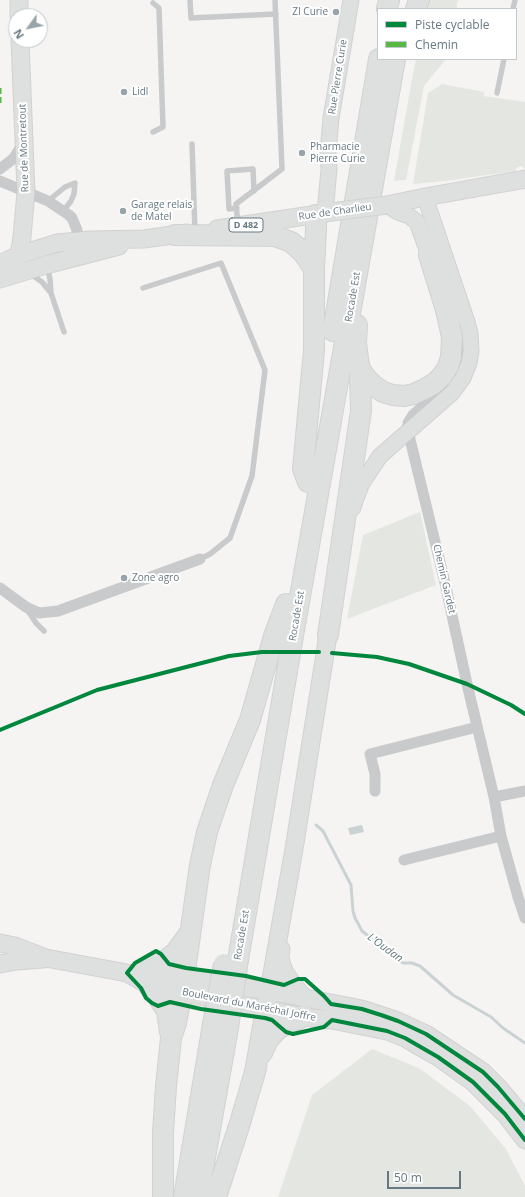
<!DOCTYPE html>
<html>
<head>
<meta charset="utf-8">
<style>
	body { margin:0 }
	#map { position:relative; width:525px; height:1197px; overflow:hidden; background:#f5f4f3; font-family:"Open Sans",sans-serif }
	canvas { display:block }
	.legend { position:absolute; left:377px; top:8px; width:140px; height:52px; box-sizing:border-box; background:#fff; border:1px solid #c2c9cd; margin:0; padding:5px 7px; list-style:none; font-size:12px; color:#667882 }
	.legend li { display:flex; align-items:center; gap:8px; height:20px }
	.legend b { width:20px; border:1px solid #c2c9cd }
	.north { position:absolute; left:8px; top:8px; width:40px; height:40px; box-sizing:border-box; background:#fff; border:1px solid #c2c9cd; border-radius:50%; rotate:237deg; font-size:11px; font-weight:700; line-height:16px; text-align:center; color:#667882 }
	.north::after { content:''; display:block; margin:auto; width:14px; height:18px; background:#98a3aa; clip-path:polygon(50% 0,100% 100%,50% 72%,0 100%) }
	.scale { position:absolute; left:387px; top:1171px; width:74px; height:18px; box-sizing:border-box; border:2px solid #667882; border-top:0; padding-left:5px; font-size:12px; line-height:14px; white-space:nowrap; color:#667882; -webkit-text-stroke:3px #fff; paint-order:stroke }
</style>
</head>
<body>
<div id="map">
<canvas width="525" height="1197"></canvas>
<ul class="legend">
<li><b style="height:5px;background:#00873e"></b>Piste cyclable</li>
<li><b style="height:5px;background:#58b947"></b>Chemin</li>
</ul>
<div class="north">N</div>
<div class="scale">50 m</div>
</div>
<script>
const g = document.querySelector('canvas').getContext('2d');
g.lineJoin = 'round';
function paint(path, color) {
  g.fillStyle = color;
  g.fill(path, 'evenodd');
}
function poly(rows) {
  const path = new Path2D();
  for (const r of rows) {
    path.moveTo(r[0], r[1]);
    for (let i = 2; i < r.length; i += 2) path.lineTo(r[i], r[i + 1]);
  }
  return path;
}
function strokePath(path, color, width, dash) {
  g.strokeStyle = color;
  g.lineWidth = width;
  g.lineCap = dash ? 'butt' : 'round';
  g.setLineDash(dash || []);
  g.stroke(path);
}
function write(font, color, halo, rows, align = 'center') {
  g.font = font + ' "Open Sans",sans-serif';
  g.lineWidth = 4;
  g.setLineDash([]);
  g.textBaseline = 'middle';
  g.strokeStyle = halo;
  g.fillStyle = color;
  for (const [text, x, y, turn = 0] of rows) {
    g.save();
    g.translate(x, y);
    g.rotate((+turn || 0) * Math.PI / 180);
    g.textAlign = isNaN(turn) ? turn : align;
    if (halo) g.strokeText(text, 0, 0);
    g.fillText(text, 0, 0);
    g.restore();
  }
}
paint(poly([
	[430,0,459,0,457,3,457,9,428,9],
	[416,59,446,59,424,86,406,180,394,181,412,79],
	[442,84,484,92,484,96,525,102,525,169,521,166,516,168,516,171,445,181,413,184,428,93],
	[420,512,436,585,347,619,363,535],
	[372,1049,419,1068,470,1106,506,1149,525,1186,525,1197,278,1197,312,1095]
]), '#e4e7e1');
paint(poly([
	[362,825,364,832,350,835,348,828]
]), '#cad2d4');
strokePath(poly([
	[316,825,323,831,351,885,353,911,355,918,362,931,403,963,412,963,420,966,453,995,491,1017,503,1028,525,1043]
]), '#cad2d4', 3);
const secondary = poly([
	[387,205,398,212,409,216,417,222,429,255],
	[325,213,329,169,328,153,331,118,351,0],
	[353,508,355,501,362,483,380,456,452,393,463,378,469,363,471,351,470,333,467,322,425,197]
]);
const primary = poly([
	[19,0,19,16],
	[387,205,425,197,525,179],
	[217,229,339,211],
	[19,255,22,237,26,192,20,40],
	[0,264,19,255,57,243,89,240,144,239,187,233],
	[0,279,46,265,119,246],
	[0,943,15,946,46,958,127,973,148,985,266,1010,312,1018,332,1020,387,1031,405,1038,422,1048,438,1057,473,1082,505,1114,525,1140],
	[281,949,280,956,282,966,285,973,296,988,305,999],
	[0,964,17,961,43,959],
	[140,970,144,969,184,978,269,991,362,1009,398,1021,426,1034,483,1072,498,1087,525,1119],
	[267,1002,294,849,328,635]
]);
const highway = poly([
	[387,9,389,0],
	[416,9,419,0],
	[175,235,275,236,291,242,297,247,304,254,314,269,314,350,303,469,308,482],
	[314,269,316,230,316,215],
	[357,325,356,343,358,359,360,369,366,378,373,385,383,392,393,395,404,396,414,394,425,389,435,383,442,376,448,367,451,357,452,337,446,310,429,255],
	[333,331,379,59],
	[328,635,361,411,360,376,360,369],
	[238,960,293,636,395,59],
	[144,969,156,965,166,960,176,952,189,934],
	[148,985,158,997,167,1011,170,1032],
	[262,1053,268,1040,274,1033,281,1027,304,1016],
	[163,1197,163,1133,166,1086,171,1038,176,1023,182,992,200,865,207,832,223,785,250,720,274,636,286,604],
	[184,1197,213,1024],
	[198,1197,228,1028],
	[216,1197,240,1123,255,1072,266,1010]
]);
strokePath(secondary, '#d1d2d3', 17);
strokePath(primary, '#d2d2d2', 19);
strokePath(highway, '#d1d2d2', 22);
strokePath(poly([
	[190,0,191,18,276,14],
	[153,3,159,8,163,127,153,132],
	[513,9,515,0],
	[497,93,504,59],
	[192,144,195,232],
	[48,201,65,187,75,183,74,194,71,201,64,210],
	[237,208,229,209,227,171,253,169,254,191],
	[238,224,236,204,282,169,275,0],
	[29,273,42,282,51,293,50,279,47,267],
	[143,288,221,263,265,370,252,476,230,538,210,554,200,559],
	[51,293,64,332],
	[28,611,36,623,44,631]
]), '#c9cacb', 5.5);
strokePath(poly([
	[0,169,14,158,24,142],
	[0,181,48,201,69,215,72,218,77,230,77,241,74,246],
	[459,318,461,324,463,340,463,353,459,367,451,382,413,415,408,423,408,431,445,583,467,684,494,797,501,836,518,897,525,918],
	[0,588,26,607,39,613,58,611,200,559],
	[375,791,375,774,370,754,477,727],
	[494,797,525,791],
	[404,860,501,836]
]), '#c9cacb', 11);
strokePath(secondary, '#dedfdf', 15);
strokePath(primary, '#dedfdf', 17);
strokePath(highway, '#dedfdf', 20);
const primaryBridge = poly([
	[339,211,387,205]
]);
const highwayBridge = poly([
	[213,1024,224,964],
	[228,1028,238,960]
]);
strokePath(primaryBridge, '#d2d2d2', 19, []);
strokePath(highwayBridge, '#d1d2d2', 22, []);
strokePath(primaryBridge, '#dedfdf', 17);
strokePath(highwayBridge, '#dedfdf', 20);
strokePath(poly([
	[0,88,0,103]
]), '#58b947', 3, [6, 3]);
strokePath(poly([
	[332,653,377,657,409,664,467,684,511,705,525,714],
	[0,730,97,690,229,656,262,652,319,652],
	[525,1119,498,1087,483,1072,426,1034,398,1021,381,1015,362,1009,331,1004,324,996,305,979,298,979,284,985,246,976,186,968,169,964,161,954,156,951,135,963,127,973,141,988,146,998,152,1003,158,1006,170,1002,201,1009,265,1018,272,1020,286,1032,293,1034,324,1027,332,1020,387,1031,405,1038,438,1057,473,1082,505,1114,525,1140]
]), '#00873e', 4);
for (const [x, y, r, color] of [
	[336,12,4,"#98a3aa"],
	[124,92,4,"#98a3aa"],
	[302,153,4,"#98a3aa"],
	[123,211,4,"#98a3aa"],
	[124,578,4,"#98a3aa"]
]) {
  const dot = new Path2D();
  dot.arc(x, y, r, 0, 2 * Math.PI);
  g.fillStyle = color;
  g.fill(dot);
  strokePath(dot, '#fff', 1.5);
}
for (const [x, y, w] of [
	[246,225,34]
]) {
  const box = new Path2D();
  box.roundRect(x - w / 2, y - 7, w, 14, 3);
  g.fillStyle = '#fff';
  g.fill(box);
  strokePath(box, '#667882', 1);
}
write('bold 9px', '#667882', null, [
	["D 482",246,225]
]);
write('10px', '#667882', '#fff', [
	["ZI Curie",328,12,"right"],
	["Lidl",132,92],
	["Pharmacie",310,147],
	["Pierre Curie",310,159],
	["Garage relais",131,205],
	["de Matel",131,217],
	["Zone agro",132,578]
], 'left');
write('10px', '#667882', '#fff', [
	["Rue Pierre Curie",338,77,-81],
	["Rue de Montretout",24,148,-92],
	["Rue de Charlieu",335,212,-8],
	["Rocade Est",353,297,-80],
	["Chemin Gardet",444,579,77],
	["Rocade Est",297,616,-80],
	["Rocade Est",242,935,-80],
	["Boulevard du Maréchal Joffre",249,1005,11]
]);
write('italic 11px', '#627a7f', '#fff', [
	["L'Oudan",385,948,36]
]);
</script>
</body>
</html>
